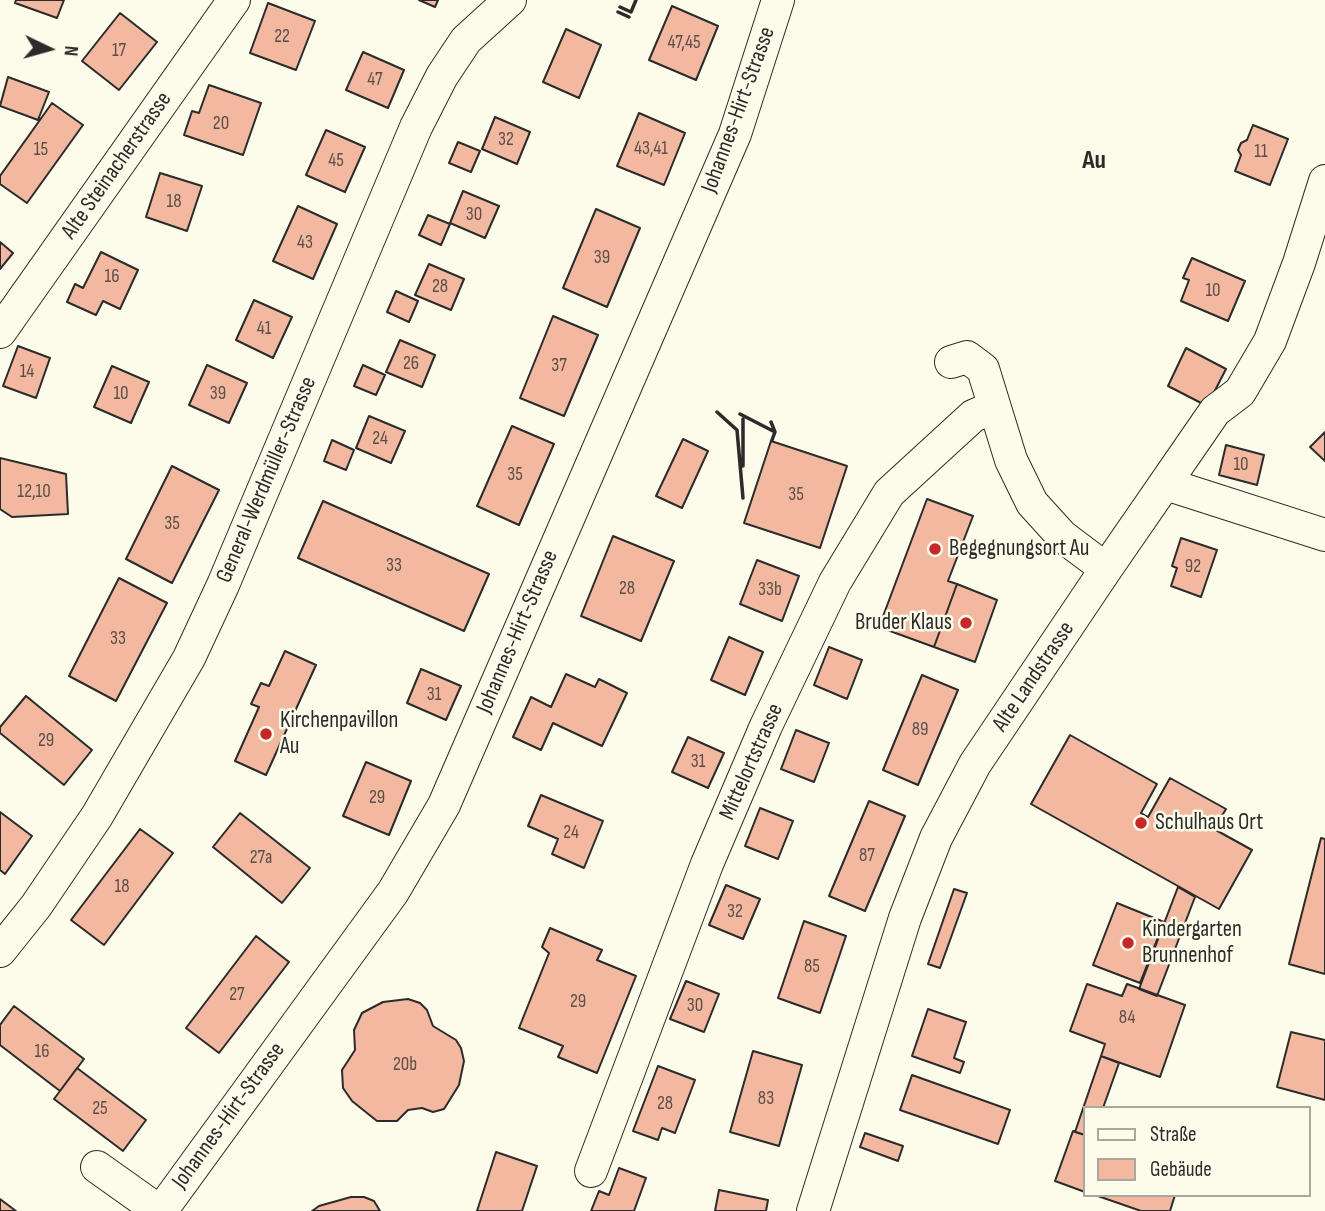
<!DOCTYPE html>
<html>
<head>
<meta charset="utf-8">
<style>
	body { margin:0 }
	#map { position:relative; width:1325px; height:1211px; overflow:hidden; background:#fdfbea; font-family:"Sofia Sans Condensed",sans-serif }
	canvas { display:block }
	.legend { position:absolute; left:1083px; top:1106px; width:228px; height:91px; box-sizing:border-box; background:#fdfbea; border:2px solid #a9a89e; margin:0; padding:9px 12px; list-style:none; font-size:21px; color:#2b2b2b }
	.legend li { display:flex; align-items:center; gap:14px; height:35px }
	.legend b { width:35px; border:2px solid #a9a89e }
	.north { position:absolute; left:14px; top:14px; width:70px; height:70px; -webkit-text-stroke:5px #fdfbea; paint-order:stroke; rotate:95deg; font-size:19px; font-weight:700; line-height:28px; text-align:center; color:#2b2b2b }
	.north::after { content:''; display:block; margin:auto; width:24px; height:32px; background:#2b2b2b; clip-path:polygon(50% 0,100% 100%,50% 72%,0 100%) }
</style>
</head>
<body>
<div id="map">
<canvas width="1325" height="1211"></canvas>
<ul class="legend">
<li><b style="height:9px;background:#fdfbea"></b>Straße</li>
<li><b style="height:19px;background:#f2b8a0"></b>Gebäude</li>
</ul>
<div class="north">N</div>
</div>
<script>
const g = document.querySelector('canvas').getContext('2d');
g.lineJoin = 'round';
function paint(path, color) {
  g.fillStyle = color;
  g.fill(path, 'evenodd');
}
function poly(rows) {
  const path = new Path2D();
  for (const r of rows) {
    path.moveTo(r[0], r[1]);
    for (let i = 2; i < r.length; i += 2) path.lineTo(r[i], r[i + 1]);
  }
  return path;
}
function strokePath(path, color, width, dash) {
  g.strokeStyle = color;
  g.lineWidth = width;
  g.lineCap = dash ? 'butt' : 'round';
  g.setLineDash(dash || []);
  g.stroke(path);
}
function write(font, color, halo, rows, align = 'center') {
  g.font = font + ' "Sofia Sans Condensed",sans-serif';
  g.lineWidth = 5;
  g.setLineDash([]);
  g.textBaseline = 'middle';
  g.strokeStyle = halo;
  g.fillStyle = color;
  for (const [text, x, y, turn = 0] of rows) {
    g.save();
    g.translate(x, y);
    g.rotate((+turn || 0) * Math.PI / 180);
    g.textAlign = isNaN(turn) ? turn : align;
    if (halo) g.strokeText(text, 0, 0);
    g.fillText(text, 0, 0);
    g.restore();
  }
}
const building = poly([
	[16,0,64,0,57,18,15,3,16,0],
	[419,0,438,0,435,7,419,0],
	[268,3,315,21,296,70,250,53,268,3],
	[672,6,718,26,696,80,649,60,672,6],
	[120,13,157,42,119,90,82,61,120,13],
	[566,29,601,45,579,98,543,82,566,29],
	[363,52,404,70,388,108,346,90,363,52],
	[8,77,49,92,38,120,0,106,8,77],
	[209,85,261,103,243,155,184,135,192,111,199,113,209,85],
	[52,103,83,125,27,203,0,184,0,176,52,103],
	[639,113,685,133,664,185,617,166,639,113],
	[495,117,530,132,517,164,482,149,495,117],
	[1253,125,1288,139,1270,185,1235,171,1241,155,1238,150,1241,143,1247,140,1253,125],
	[326,130,365,147,345,192,306,175,326,130],
	[458,142,480,151,471,172,449,163,458,142],
	[160,173,202,186,187,231,146,217,160,173],
	[463,191,499,206,485,238,450,223,463,191],
	[298,206,337,224,313,279,273,261,298,206],
	[596,209,640,228,607,307,563,288,596,209],
	[428,215,450,224,441,245,419,235,428,215],
	[0,242,13,253,0,269,0,242],
	[101,252,138,270,120,309,103,301,96,315,67,302,75,284,83,288,101,252],
	[1192,258,1245,281,1228,321,1181,301,1189,280,1183,278,1192,258],
	[429,264,464,279,451,310,415,295,429,264],
	[396,291,418,301,409,322,387,312,396,291],
	[254,300,292,317,273,358,236,340,254,300],
	[553,316,598,335,564,416,520,398,553,316],
	[400,340,435,355,422,387,386,372,400,340],
	[18,346,50,358,36,398,3,386,18,346],
	[1186,348,1226,369,1207,406,1168,386,1186,348],
	[207,365,247,383,229,423,189,405,207,365],
	[363,365,385,375,376,395,354,386,363,365],
	[112,366,149,382,131,423,94,407,112,366],
	[369,416,405,431,391,463,356,448,369,416],
	[512,426,554,444,519,525,477,506,512,426],
	[1325,432,1325,461,1310,447,1325,432],
	[683,439,708,451,682,508,656,496,683,439],
	[332,440,354,450,346,470,324,461,332,440],
	[771,441,847,466,820,548,744,523,771,441],
	[1226,445,1264,455,1257,485,1219,475,1226,445],
	[0,458,66,474,68,514,12,517,0,509,0,458],
	[172,466,219,490,172,583,126,559,172,466],
	[927,499,973,516,948,581,957,584,934,647,879,627,927,499],
	[323,501,489,574,464,631,298,558,323,501],
	[613,536,674,561,641,641,581,616,613,536],
	[1181,538,1217,550,1201,597,1171,586,1177,568,1172,566,1181,538],
	[757,560,799,576,782,621,740,604,757,560],
	[119,578,167,603,116,701,69,676,119,578],
	[957,584,997,600,975,662,934,647,957,584],
	[729,637,763,652,745,695,711,680,729,637],
	[829,647,862,660,847,699,814,685,829,647],
	[285,651,316,665,266,775,235,761,259,707,251,704,261,683,269,686,285,651],
	[421,669,461,686,446,720,407,703,421,669],
	[566,674,595,687,599,679,627,693,602,746,553,723,541,750,513,737,531,697,551,707,566,674],
	[922,675,958,690,918,785,883,770,922,675],
	[26,696,92,750,64,785,0,733,0,727,26,696],
	[796,730,829,743,814,782,781,769,796,730],
	[1070,735,1157,784,1141,813,1148,817,1170,778,1226,809,1214,829,1252,850,1219,909,1031,804,1070,735],
	[688,737,724,753,708,788,672,772,688,737],
	[366,762,411,781,389,835,343,816,366,762],
	[541,795,603,821,584,868,552,854,558,839,528,826,541,795],
	[869,801,905,816,865,911,829,896,869,801],
	[760,808,793,821,778,859,745,846,760,808],
	[0,812,32,836,5,874,0,870,0,812],
	[240,813,310,868,282,903,213,847,240,813],
	[140,829,173,853,104,945,71,920,140,829],
	[1321,838,1325,839,1325,974,1289,964,1321,838],
	[726,885,760,899,743,939,709,925,726,885],
	[1178,887,1195,897,1157,996,1139,989,1178,887],
	[954,889,967,893,940,968,928,964,954,889],
	[1117,903,1164,922,1140,983,1093,965,1117,903],
	[804,921,846,936,820,1013,778,998,804,921],
	[550,928,602,950,597,960,636,976,597,1073,558,1057,563,1046,519,1028,549,953,542,947,550,928],
	[256,936,289,962,219,1053,186,1028,256,936],
	[686,981,719,994,704,1032,670,1019,686,981],
	[1087,984,1122,996,1127,984,1185,1005,1160,1077,1101,1056,1105,1044,1070,1031,1087,984],
	[408,999,420,1003,427,1010,433,1026,456,1040,461,1048,464,1061,459,1085,444,1109,433,1112,422,1108,408,1110,397,1121,377,1121,352,1101,343,1088,342,1070,355,1050,354,1030,362,1013,383,1002,408,999],
	[14,1006,84,1059,60,1091,0,1045,0,1025,14,1006],
	[928,1009,966,1022,954,1058,964,1062,960,1073,912,1056,928,1009],
	[1291,1032,1325,1040,1325,1100,1277,1087,1291,1032],
	[753,1051,802,1065,779,1146,730,1132,753,1051],
	[1101,1056,1119,1063,1103,1108,1085,1108,1085,1135,1075,1132,1101,1056],
	[658,1066,695,1080,675,1133,662,1128,658,1140,633,1131,658,1066],
	[77,1068,146,1120,123,1151,54,1099,77,1068],
	[912,1075,1010,1110,998,1144,900,1110,912,1075],
	[1073,1131,1085,1135,1085,1192,1055,1181,1073,1131],
	[865,1133,903,1146,898,1161,860,1147,865,1133],
	[496,1152,537,1166,522,1211,477,1211,496,1152],
	[619,1168,646,1178,634,1211,591,1211,599,1191,609,1195,619,1168],
	[719,1190,768,1200,766,1211,715,1211,719,1190],
	[1095,1195,1175,1195,1170,1211,1141,1211,1095,1195],
	[351,1197,364,1197,374,1201,380,1211,312,1211,319,1206,351,1197],
	[0,1199,16,1211,0,1211,0,1199]
]);
paint(building, '#f2b8a0');
strokePath(building, '#2b2b2b', 2);
const minor = poly([
	[0,332,234,0],
	[951,362,967,357,983,369,1011,460,1032,503,1062,536,1106,569],
	[1166,484,1325,535],
	[0,951,36,906,97,816,189,658,223,585,416,127,442,76,466,40,510,0],
	[97,1167,159,1211],
	[591,1171,707,864,766,726,835,582,889,493,973,416,994,407],
	[161,1211,393,892,444,805,735,134,778,0],
	[813,1211,905,918,936,838,975,764,1106,569,1215,411,1240,392,1270,341,1299,263,1325,181]
]);
strokePath(minor, '#2b2b2b', 34);
strokePath(minor, '#fdfbea', 32);
strokePath(poly([
	[620,7,631,12,636,0],
	[618,12,629,17],
	[717,412,737,430,743,498],
	[740,414,773,431],
	[743,419,743,466],
	[771,422,775,432,772,440]
]), '#2b2b2b', 3.5);
for (const [x, y, r, color] of [
	[935,549,7,"#c62828"],
	[966,623,7,"#c62828"],
	[266,734,7,"#c62828"],
	[1141,823,7,"#c62828"],
	[1128,943,7,"#c62828"]
]) {
  const dot = new Path2D();
  dot.arc(x, y, r, 0, 2 * Math.PI);
  g.fillStyle = color;
  g.fill(dot);
  strokePath(dot, '#fdfbea', 2.5);
}
write('19px', '#5d4e48', null, [
	["22",282,37],
	["47,45",684,43],
	["17",119,51],
	["47",375,80],
	["20",221,124],
	["32",506,140],
	["43,41",651,149],
	["15",41,150],
	["11",1261,152],
	["45",336,161],
	["18",174,202],
	["30",474,215],
	["43",305,243],
	["39",602,258],
	["16",112,277],
	["28",440,287],
	["10",1213,291],
	["41",264,329],
	["26",411,364],
	["37",559,366],
	["14",27,372],
	["10",121,394],
	["39",218,394],
	["24",380,439],
	["10",1241,465],
	["35",515,475],
	["12,10",34,492],
	["35",796,495],
	["35",172,524],
	["33",394,566],
	["92",1193,567],
	["28",627,589],
	["33b",770,590],
	["33",118,639],
	["31",434,695],
	["89",920,730],
	["29",46,741],
	["31",698,762],
	["29",377,798],
	["24",571,833],
	["87",867,856],
	["27a",261,858],
	["18",122,887],
	["32",735,912],
	["85",812,967],
	["27",237,995],
	["29",578,1002],
	["30",695,1006],
	["84",1127,1018],
	["16",42,1052],
	["20b",405,1065],
	["83",766,1099],
	["28",665,1104],
	["25",100,1109]
]);
write('23px', '#2b2b2b', '#fdfbea', [
	["Johannes-Hirt-Strasse",739,110,-70],
	["Alte Steinacherstrasse",117,166,-55],
	["General-Werdmüller-Strasse",267,480,-67],
	["Johannes-Hirt-Strasse",518,632,-67],
	["Alte Landstrasse",1034,677,-56],
	["Mittelortstrasse",752,762,-66],
	["Johannes-Hirt-Strasse",229,1116,-54]
]);
write('23px', '#2b2b2b', '#fdfbea', [
	["Begegnungsort Au",949,549],
	["Bruder Klaus",952,623,"right"],
	["Kirchenpavillon",280,721],
	["Au",280,747],
	["Schulhaus Ort",1155,823],
	["Kindergarten",1142,930],
	["Brunnenhof",1142,956]
], 'left');
write('bold 26px', '#2b2b2b', '#fdfbea', [
	["Au",1094,161]
]);
</script>
</body>
</html>
